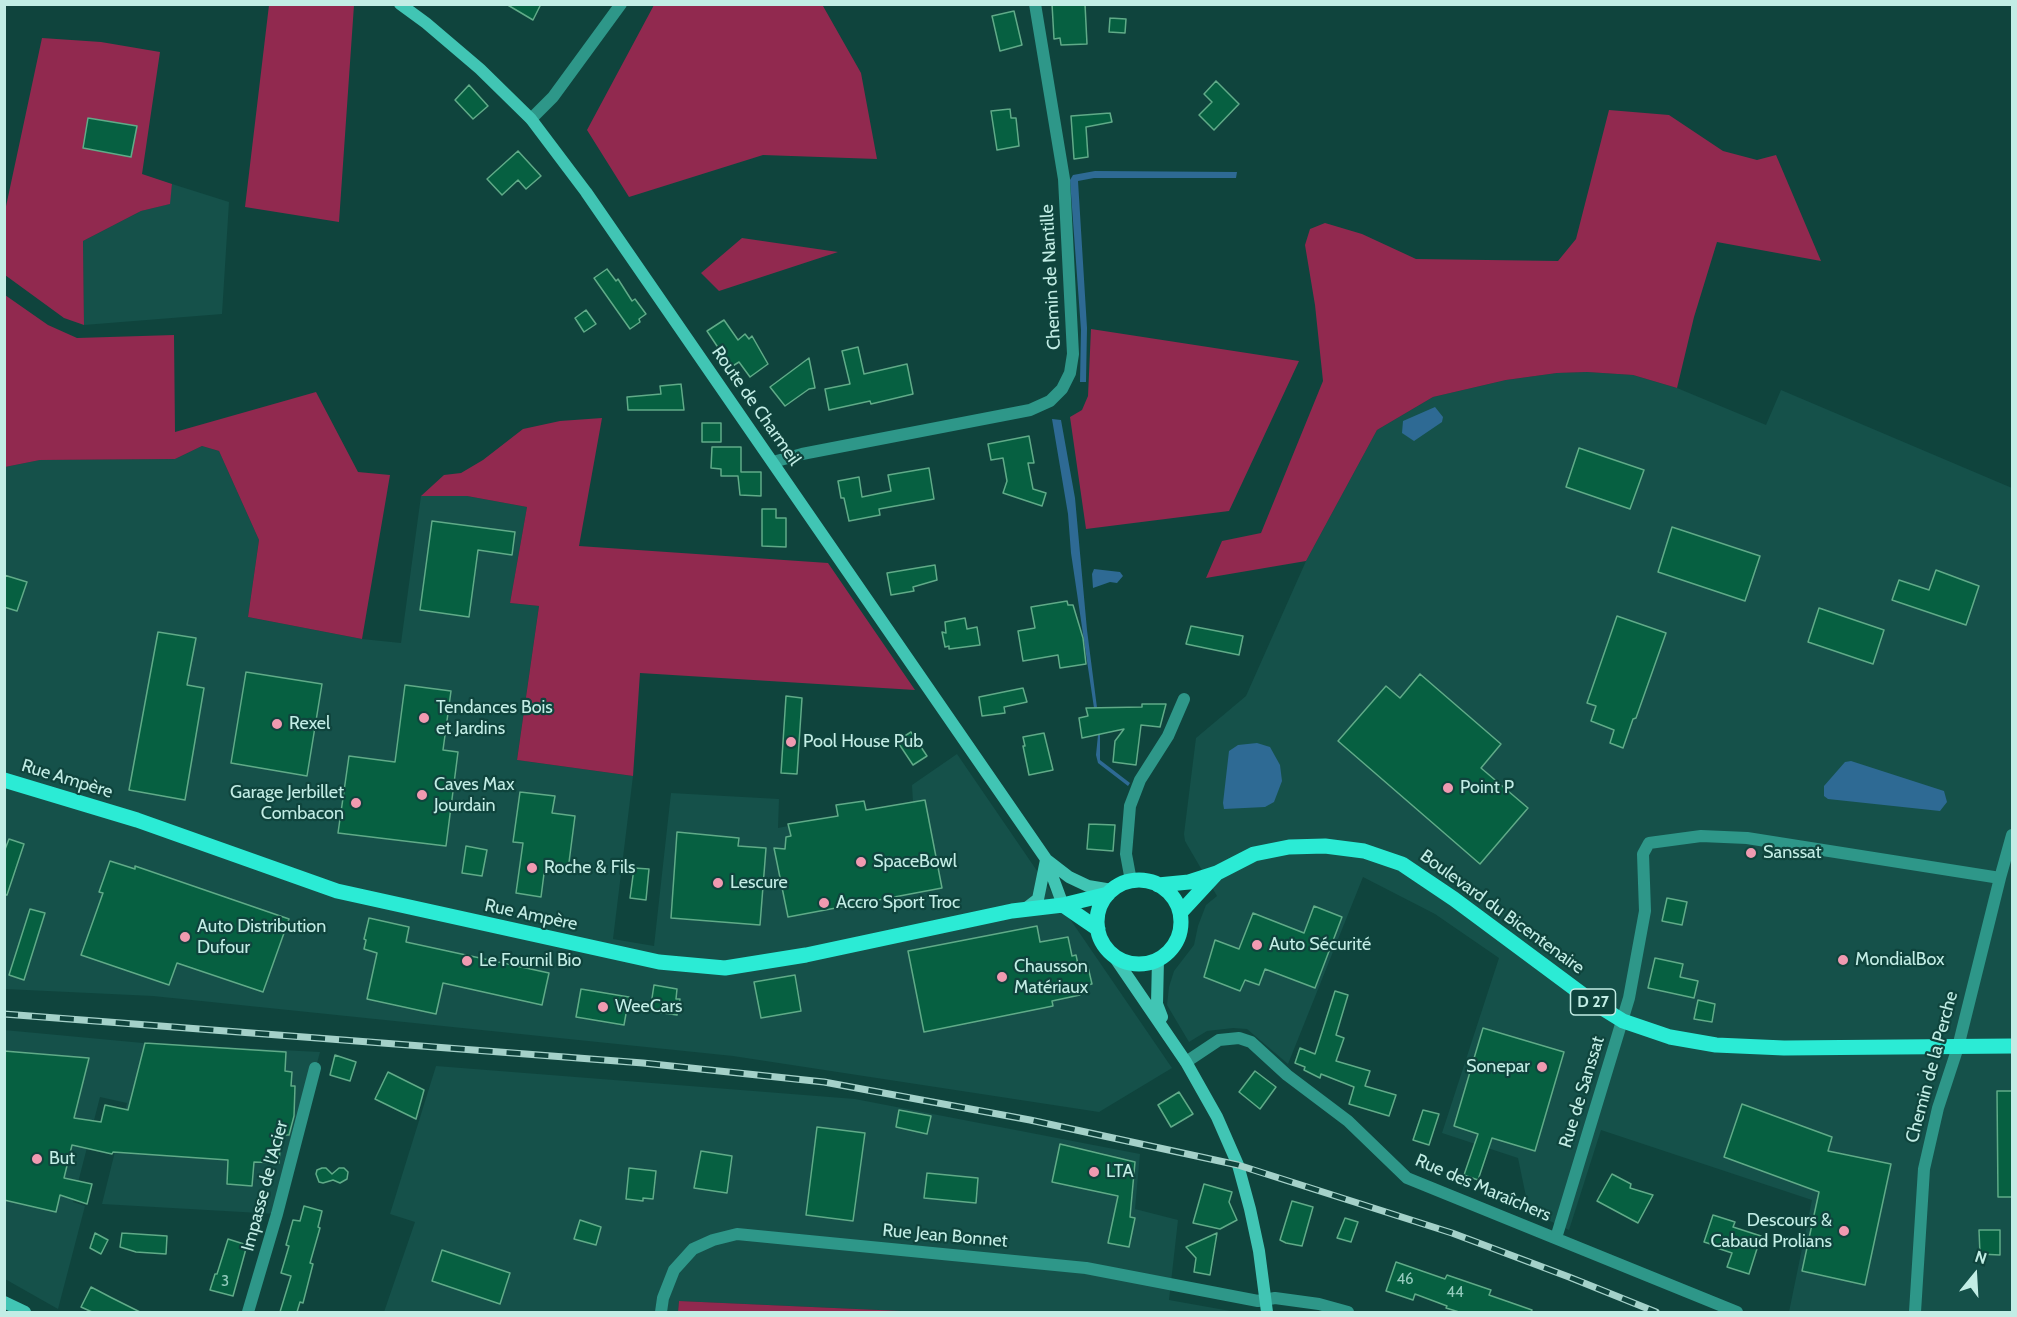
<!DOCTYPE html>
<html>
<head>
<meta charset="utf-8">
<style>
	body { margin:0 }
	#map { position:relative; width:2017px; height:1317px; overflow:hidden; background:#0f443d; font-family:Cabin,sans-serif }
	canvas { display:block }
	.frame { position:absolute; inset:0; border:6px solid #c2ede5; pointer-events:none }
	.north { position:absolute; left:1945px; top:1245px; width:60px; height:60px; -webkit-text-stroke:4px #0f443d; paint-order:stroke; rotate:18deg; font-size:16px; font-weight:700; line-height:24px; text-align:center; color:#c2ede5 }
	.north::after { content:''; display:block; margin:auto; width:21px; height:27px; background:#c2ede5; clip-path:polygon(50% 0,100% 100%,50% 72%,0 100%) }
</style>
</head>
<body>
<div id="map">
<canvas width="2017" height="1317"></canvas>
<div class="frame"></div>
<div class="north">N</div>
</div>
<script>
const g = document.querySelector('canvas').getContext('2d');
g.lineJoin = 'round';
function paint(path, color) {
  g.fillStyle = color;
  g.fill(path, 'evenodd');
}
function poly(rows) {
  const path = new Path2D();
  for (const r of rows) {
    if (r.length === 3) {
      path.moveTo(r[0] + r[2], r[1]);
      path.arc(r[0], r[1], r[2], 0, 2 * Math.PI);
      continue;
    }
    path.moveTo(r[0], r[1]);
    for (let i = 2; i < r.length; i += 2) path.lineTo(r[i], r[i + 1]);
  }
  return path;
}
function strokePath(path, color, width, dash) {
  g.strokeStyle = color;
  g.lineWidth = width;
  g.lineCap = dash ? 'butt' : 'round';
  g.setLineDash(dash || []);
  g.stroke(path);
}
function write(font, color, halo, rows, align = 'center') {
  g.font = font + ' Cabin,sans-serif';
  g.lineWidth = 4.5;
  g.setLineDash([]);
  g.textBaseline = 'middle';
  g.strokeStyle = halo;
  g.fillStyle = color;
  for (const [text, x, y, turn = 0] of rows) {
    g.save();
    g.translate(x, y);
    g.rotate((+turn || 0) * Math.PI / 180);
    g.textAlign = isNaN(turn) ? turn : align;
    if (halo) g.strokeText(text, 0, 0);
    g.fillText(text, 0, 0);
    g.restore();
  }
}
paint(poly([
	[172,184,229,202,222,314,84,325,83,241,141,211,169,204],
	[1587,372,1633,375,1677,388,1766,425,1781,390,2012,488,2012,1312,1789,1312,1812,1200,1601,1130,1569,1230,1529,1211,1518,1158,1442,1133,1499,958,1435,914,1363,877,1288,1064,1247,1029,1233,1028,1207,1031,1189,1042,1167,1005,1169,987,1174,971,1194,945,1198,926,1206,905,1217,896,1185,841,1184,834,1196,738,1246,696,1306,561,1377,430,1433,397,1506,380,1557,373],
	[202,446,219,451,259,540,248,617,362,639,401,643,421,496,467,496,527,507,510,603,539,606,517,760,633,776,613,939,654,946,671,793,779,799,778,828,913,802,912,785,957,754,1172,1068,1099,1112,733,1056,153,996,5,989,5,467,40,460,175,459],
	[4,1030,143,1043,320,1052,277,1214,102,1204,127,1103,100,1097,73,1202,85,1206,58,1309,5,1279],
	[436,1066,855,1099,1140,1154,1135,1209,1178,1220,1169,1300,1236,1312,923,1312,679,1301,678,1312,384,1312,415,1222,390,1214]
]), '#15514a');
paint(poly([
	[269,5,354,5,339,222,245,207],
	[654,5,817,4,823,6,861,73,877,159,763,155,629,197,587,130],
	[42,38,101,42,160,52,142,174,172,184,170,204,141,211,83,241,84,325,64,318,5,275,5,211],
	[1609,110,1669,115,1723,151,1757,160,1776,155,1821,261,1717,242,1694,317,1677,388,1633,375,1587,372,1557,373,1506,380,1433,397,1377,430,1306,561,1206,578,1222,541,1261,533,1323,381,1315,305,1305,245,1310,229,1325,223,1362,234,1416,259,1558,261,1576,239],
	[742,238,838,252,719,291,701,273],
	[5,295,48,325,77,338,174,335,175,432,316,392,358,472,390,475,362,639,248,617,259,540,219,451,202,446,175,459,40,460,5,467],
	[1091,329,1299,361,1229,511,1086,529,1070,417,1082,410,1088,396],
	[602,418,579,546,828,563,915,690,640,673,633,776,517,760,539,606,510,603,527,507,467,496,421,496,444,475,461,473,483,460,523,429,560,421],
	[679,1301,923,1312,678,1312]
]), '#91294f');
paint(poly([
	[1095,171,1237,172,1236,178,1094,178,1078,181,1087,328,1086,382,1080,382,1081,330,1070,180,1073,175],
	[1435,407,1443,417,1442,422,1414,441,1402,433,1403,421],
	[1052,419,1061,420,1075,498,1087,630,1100,731,1100,760,1130,783,1128,786,1098,763,1096,755,1098,735,1071,553,1068,514],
	[1094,569,1120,572,1123,576,1117,583,1110,582,1093,588,1092,574],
	[1257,743,1270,747,1280,765,1282,781,1274,802,1265,807,1224,809,1223,803,1229,751,1238,745],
	[1851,761,1944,791,1947,802,1940,811,1828,799,1824,796,1824,786,1845,762]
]), '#2e6a94');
const building = poly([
	[506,4,541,4,533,20,506,4],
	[1052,4,1085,4,1087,44,1061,45,1060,38,1054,39,1052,4],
	[1014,11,1022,45,1000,51,992,16,1014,11],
	[1110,18,1126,19,1125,33,1109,32,1110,18],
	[1216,81,1239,104,1214,130,1199,115,1212,102,1204,94,1216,81],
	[469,85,488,106,473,119,455,100,469,85],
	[1010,109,1011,118,1016,118,1019,146,997,150,991,111,1010,109],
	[1110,113,1112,122,1086,127,1088,157,1074,159,1071,116,1110,113],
	[88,118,137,126,131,157,83,148,88,118],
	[518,151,541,176,526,189,518,180,502,195,487,179,518,151],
	[607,269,616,281,618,279,632,301,635,299,646,314,639,319,640,322,630,329,594,278,607,269],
	[586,310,596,324,584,332,575,318,586,310],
	[724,320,738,340,745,334,749,339,752,336,768,364,750,377,739,362,731,367,707,331,724,320],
	[858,347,864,374,907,364,913,394,871,404,870,401,829,410,825,389,850,384,842,351,858,347],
	[809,358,815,388,809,389,785,406,770,387,809,358],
	[681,384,684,410,628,410,627,397,661,394,660,386,681,384],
	[702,423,721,423,721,442,702,442,702,423],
	[1029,436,1034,463,1028,463,1033,489,1046,493,1042,506,1003,493,1007,481,1003,458,991,460,988,444,1029,436],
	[712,447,741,447,741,472,761,472,761,496,740,495,738,476,721,476,721,469,711,468,712,447],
	[1579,448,1644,470,1630,509,1566,487,1579,448],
	[929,468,934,499,879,509,880,515,849,521,844,498,841,498,838,481,859,477,862,497,891,491,888,475,929,468],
	[762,509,776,509,776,518,786,518,786,547,762,546,762,509],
	[432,521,515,532,512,555,478,550,469,617,420,610,432,521],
	[1672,527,1760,556,1745,601,1658,572,1672,527],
	[935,565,937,580,913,587,914,591,891,595,887,573,935,565],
	[1936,570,1979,586,1966,625,1892,600,1899,580,1929,590,1936,570],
	[4,575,27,582,17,611,4,607,4,575],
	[1067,601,1068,605,1073,605,1083,638,1086,664,1060,668,1058,655,1023,661,1018,631,1035,628,1031,607,1067,601],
	[1819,608,1884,630,1873,664,1808,642,1819,608],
	[1617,616,1666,633,1636,718,1633,719,1623,748,1610,743,1614,730,1591,721,1596,706,1587,703,1617,616],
	[965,618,967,629,977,627,980,645,949,649,949,646,945,647,942,632,946,633,945,622,965,618],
	[1191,626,1243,636,1239,655,1186,644,1191,626],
	[158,632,196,638,187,685,204,688,185,800,129,790,158,632],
	[246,672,322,684,307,776,231,763,246,672],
	[1420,674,1501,744,1481,768,1528,808,1480,864,1338,741,1386,686,1400,698,1420,674],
	[405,685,451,691,443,750,458,752,446,846,338,833,349,756,395,762,405,685],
	[1023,688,1027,702,1004,707,1005,713,982,716,979,697,1023,688],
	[786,696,802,698,797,774,781,773,786,696],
	[1142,704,1166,704,1160,727,1141,725,1136,765,1113,762,1115,741,1124,729,1082,738,1079,718,1088,716,1086,708,1142,707,1142,704],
	[911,732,927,756,913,765,897,741,911,732],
	[1044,733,1053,770,1029,775,1023,746,1025,746,1023,737,1044,733],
	[520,792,555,796,552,813,575,816,568,870,545,866,541,897,516,893,523,843,513,842,520,792],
	[925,800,942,888,788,917,774,848,785,849,786,837,791,836,788,824,838,816,836,805,864,801,866,810,925,800],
	[1089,824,1115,825,1113,851,1087,849,1089,824],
	[677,832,739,838,738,846,766,848,760,925,671,918,677,832],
	[9,839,24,844,7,895,4,895,4,852,9,839],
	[466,846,487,850,482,876,462,873,466,846],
	[110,861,135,869,135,866,289,919,263,992,177,963,169,985,81,955,103,893,99,892,110,861],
	[634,868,649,869,646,900,630,898,634,868],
	[1667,898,1687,902,1682,925,1662,921,1667,898],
	[1314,906,1342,917,1315,988,1265,969,1259,985,1245,980,1240,991,1204,977,1215,940,1239,949,1253,913,1304,933,1314,906],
	[30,909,45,913,24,980,9,975,30,909],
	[369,918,409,927,406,942,549,973,542,1005,443,983,436,1014,367,999,377,953,364,949,366,940,364,939,369,918],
	[1037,926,1040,942,1068,937,1072,956,1076,955,1079,969,1088,967,1092,984,1078,987,1080,995,1052,1001,1053,1006,924,1032,908,951,1037,926],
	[1655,958,1683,964,1680,977,1698,981,1694,998,1648,988,1655,958],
	[795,975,801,1011,761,1018,754,982,795,975],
	[654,985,677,989,676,999,680,999,677,1015,650,1011,654,985],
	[581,989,629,997,624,1025,576,1017,581,989],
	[1335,991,1348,995,1336,1035,1344,1038,1336,1061,1370,1071,1365,1086,1396,1095,1389,1116,1349,1104,1354,1087,1321,1074,1320,1078,1304,1070,1305,1067,1295,1063,1300,1048,1315,1054,1335,991],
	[1698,1000,1715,1004,1712,1022,1694,1019,1698,1000],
	[1483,1028,1564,1052,1535,1151,1492,1138,1478,1180,1464,1175,1478,1134,1454,1126,1483,1028],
	[145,1043,286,1052,285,1071,292,1072,291,1086,295,1086,294,1116,289,1135,281,1135,279,1163,254,1162,252,1186,227,1184,228,1160,113,1152,112,1154,72,1145,64,1178,92,1184,87,1204,60,1195,56,1212,4,1200,4,1051,89,1058,74,1118,101,1122,105,1105,128,1110,145,1043],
	[335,1055,356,1062,350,1081,330,1075,335,1055],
	[1255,1071,1276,1087,1260,1109,1239,1092,1255,1071],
	[388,1072,424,1090,416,1119,375,1099,388,1072],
	[1997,1091,2013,1091,2013,1197,1998,1197,1997,1091],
	[1179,1092,1193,1114,1171,1127,1158,1105,1179,1092],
	[1742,1104,1832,1137,1828,1151,1891,1164,1865,1285,1802,1271,1819,1192,1724,1157,1742,1104],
	[899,1110,931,1116,927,1134,896,1127,899,1110],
	[1423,1110,1439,1114,1429,1145,1413,1140,1423,1110],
	[817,1127,865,1133,853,1221,806,1215,817,1127],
	[1060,1144,1135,1162,1130,1217,1135,1218,1129,1247,1108,1243,1118,1196,1052,1182,1060,1144],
	[701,1151,732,1156,727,1193,694,1188,701,1151],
	[322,1168,326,1168,332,1174,339,1168,344,1168,348,1172,347,1179,340,1183,333,1180,323,1183,319,1182,316,1174,317,1170,322,1168],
	[629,1168,656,1171,653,1199,643,1198,643,1201,626,1199,629,1168],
	[927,1173,978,1178,976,1203,924,1198,927,1173],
	[1612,1174,1631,1184,1630,1188,1653,1195,1638,1223,1597,1201,1612,1174],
	[1204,1184,1232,1192,1229,1202,1237,1220,1220,1229,1193,1223,1204,1184],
	[1292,1201,1313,1207,1302,1246,1286,1243,1280,1240,1292,1201],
	[304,1206,322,1211,318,1227,320,1228,310,1263,313,1264,303,1303,300,1302,297,1312,280,1312,291,1276,281,1273,289,1246,286,1245,293,1220,300,1221,304,1206],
	[1713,1215,1735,1222,1733,1227,1761,1236,1749,1274,1727,1267,1732,1253,1717,1248,1717,1246,1704,1242,1713,1215],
	[1345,1218,1358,1222,1351,1242,1337,1238,1345,1218],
	[580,1220,601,1227,596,1245,574,1239,580,1220],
	[1979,1230,2000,1230,2000,1255,1980,1254,1979,1230],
	[95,1233,108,1240,101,1254,90,1248,95,1233],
	[122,1233,167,1236,166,1254,136,1252,120,1247,122,1233],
	[1217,1233,1210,1275,1194,1272,1196,1258,1186,1247,1217,1233],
	[228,1239,247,1245,233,1296,210,1290,215,1274,217,1274,228,1239],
	[442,1250,510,1273,500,1304,432,1281,442,1250],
	[1396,1262,1445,1279,1447,1275,1491,1290,1489,1295,1532,1310,1531,1312,1459,1312,1446,1308,1447,1306,1415,1294,1413,1300,1386,1291,1396,1262],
	[91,1287,112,1298,140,1312,92,1312,81,1307,91,1287]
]);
paint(building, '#066041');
strokePath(building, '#60ab88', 1.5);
strokePath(poly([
	[531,119,553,97,621,4],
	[773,462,802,454,1030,410,1050,401,1062,389,1070,373,1073,354,1064,179,1035,4],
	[1131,881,1126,854,1130,806,1140,780,1168,736,1184,699],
	[1186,1062,1219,1040,1239,1038,1251,1042,1287,1075,1348,1121,1407,1178,1737,1312],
	[1556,1238,1629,998,1645,911,1643,854,1649,843,1701,836,1747,838,2000,878],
	[248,1312,277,1214,315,1068],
	[661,1312,663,1298,674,1270,693,1249,713,1240,737,1234,1086,1268,1258,1301,1275,1298,1319,1304,1348,1312],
	[1915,1312,1924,1169,1938,1108,1958,1047,2000,878,2012,835]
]), '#2e9789', 12);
strokePath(poly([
	[400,4,426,23,480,69,531,119,586,192,1046,859,1063,905],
	[1047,860,1069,877,1088,886,1112,890],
	[1025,909,1038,899,1046,860],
	[1113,955,1186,1062,1217,1117,1238,1165,1250,1209,1259,1251,1267,1312],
	[1158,959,1157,1004,1162,1017],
	[4,1302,25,1312]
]), '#41c5b4', 12);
strokePath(poly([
	[4,780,137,820,337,891,659,962,725,968,806,955,1012,911,1063,905,1108,894],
	[1139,922,42],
	[1158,885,1189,882,1217,873,1254,854,1289,847,1325,846,1364,851,1402,864,1454,899,1594,1003,1623,1021,1670,1037,1716,1045,1784,1048,2012,1046],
	[1063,905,1098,929],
	[1180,913,1217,873]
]), '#2bebd5', 15);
const rail = poly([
	[4,1014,643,1063,824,1082,1030,1120,1238,1165,1452,1233,1569,1277,1656,1312]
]);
strokePath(rail, '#a4d1c9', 7);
strokePath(rail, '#0f443d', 4.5, [14]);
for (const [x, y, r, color] of [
	[424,718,6,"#f19ab1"],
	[277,724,6,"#f19ab1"],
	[791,742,6,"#f19ab1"],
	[1448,788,6,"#f19ab1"],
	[422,795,6,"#f19ab1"],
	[356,803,6,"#f19ab1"],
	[1751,853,6,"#f19ab1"],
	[861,862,6,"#f19ab1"],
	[532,868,6,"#f19ab1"],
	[718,883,6,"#f19ab1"],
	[824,903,6,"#f19ab1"],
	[185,937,6,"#f19ab1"],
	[1257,945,6,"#f19ab1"],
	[1843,960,6,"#f19ab1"],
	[467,961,6,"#f19ab1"],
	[1002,977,6,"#f19ab1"],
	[603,1007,6,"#f19ab1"],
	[1542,1067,6,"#f19ab1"],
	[37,1159,6,"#f19ab1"],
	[1094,1172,6,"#f19ab1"],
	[1844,1231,6,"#f19ab1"]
]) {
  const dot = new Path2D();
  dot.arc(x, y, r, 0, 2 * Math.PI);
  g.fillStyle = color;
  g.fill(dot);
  strokePath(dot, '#0f443d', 2);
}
write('15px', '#93cabc', null, [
	["46",1405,1280],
	["3",225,1282],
	["44",1455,1293]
]);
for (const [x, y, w] of [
	[1593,1002,45]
]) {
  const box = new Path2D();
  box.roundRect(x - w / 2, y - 13, w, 26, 4.5);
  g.fillStyle = '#0f443d';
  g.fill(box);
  strokePath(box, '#c2ede5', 1.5);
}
write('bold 16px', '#c2ede5', null, [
	["D 27",1593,1002]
]);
write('18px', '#c2ede5', '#0f443d', [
	["Chemin de Nantille",1051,277,-93],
	["Route de Charmeil",756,406,55],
	["Rue Ampère",67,779,17],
	["Boulevard du Bicentenaire",1502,912,36],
	["Rue Ampère",531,915,12],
	["Chemin de la Perche",1932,1067,-75],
	["Rue de Sanssat",1582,1092,-73],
	["Impasse de l'Acier",265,1186,-75],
	["Rue des Maraîchers",1483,1188,23],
	["Rue Jean Bonnet",945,1236,5]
]);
write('18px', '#c2ede5', '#0f443d', [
	["Tendances Bois",436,708],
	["et Jardins",436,729],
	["Rexel",289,724],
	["Pool House Pub",803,742],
	["Caves Max",434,785],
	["Jourdain",434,806],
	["Point P",1460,788],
	["Garage Jerbillet",344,793,"right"],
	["Combacon",344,814,"right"],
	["Sanssat",1763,853],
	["SpaceBowl",873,862],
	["Roche & Fils",544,868],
	["Lescure",730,883],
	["Accro Sport Troc",836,903],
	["Auto Distribution",197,927],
	["Dufour",197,948],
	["Auto Sécurité",1269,945],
	["MondialBox",1855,960],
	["Le Fournil Bio",479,961],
	["Chausson",1014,967],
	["Matériaux",1014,988],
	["WeeCars",615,1007],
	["Sonepar",1530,1067,"right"],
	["But",49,1159],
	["LTA",1106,1172],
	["Descours &",1832,1221,"right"],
	["Cabaud Prolians",1832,1242,"right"]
], 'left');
</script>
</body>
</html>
